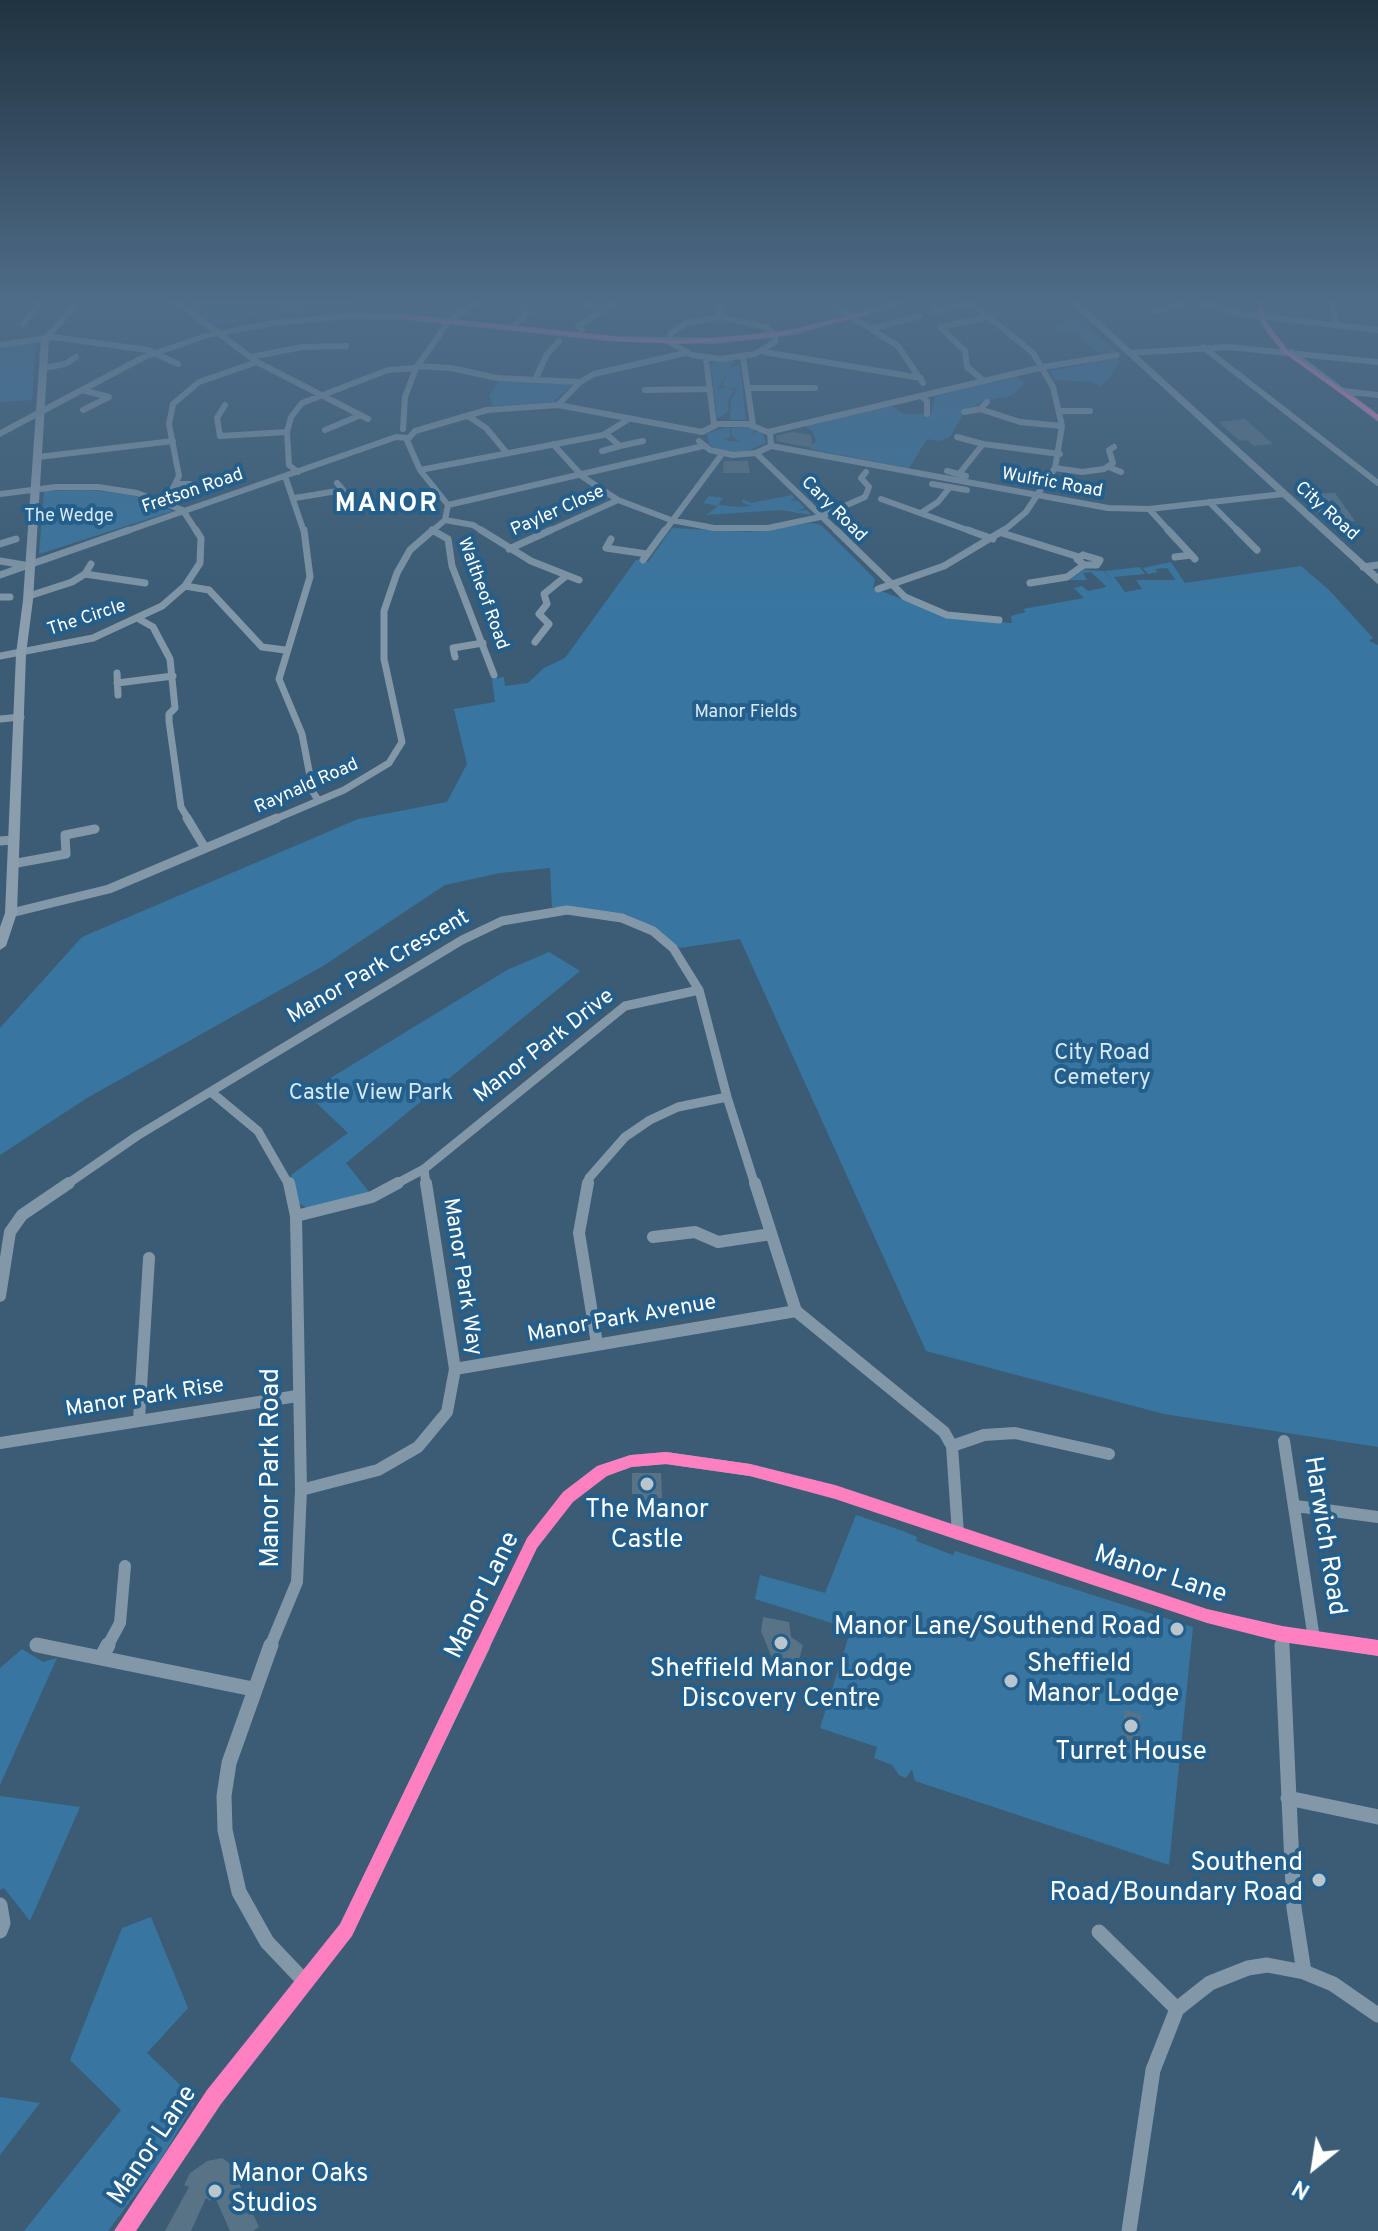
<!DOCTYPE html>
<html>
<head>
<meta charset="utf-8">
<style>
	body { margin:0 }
	#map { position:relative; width:1378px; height:2231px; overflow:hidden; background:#3b5c74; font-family:Overpass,sans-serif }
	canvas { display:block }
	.north { position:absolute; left:1274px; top:2127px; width:80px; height:80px; -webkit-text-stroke:6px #245f8b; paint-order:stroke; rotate:210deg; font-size:22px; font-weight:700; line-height:32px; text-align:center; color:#fff }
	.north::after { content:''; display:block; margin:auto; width:28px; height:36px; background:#fff; clip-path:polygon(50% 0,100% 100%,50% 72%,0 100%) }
</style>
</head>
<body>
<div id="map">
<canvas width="1378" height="2231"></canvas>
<div class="north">N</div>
</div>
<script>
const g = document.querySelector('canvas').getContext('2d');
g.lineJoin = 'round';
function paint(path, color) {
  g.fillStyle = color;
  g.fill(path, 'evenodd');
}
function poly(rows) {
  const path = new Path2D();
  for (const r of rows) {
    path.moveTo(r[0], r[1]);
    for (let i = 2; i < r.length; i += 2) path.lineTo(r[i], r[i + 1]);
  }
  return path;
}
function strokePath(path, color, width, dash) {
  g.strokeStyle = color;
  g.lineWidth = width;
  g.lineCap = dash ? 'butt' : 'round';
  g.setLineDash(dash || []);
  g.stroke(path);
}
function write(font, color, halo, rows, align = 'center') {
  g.font = font + ' Overpass,sans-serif';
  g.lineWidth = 8;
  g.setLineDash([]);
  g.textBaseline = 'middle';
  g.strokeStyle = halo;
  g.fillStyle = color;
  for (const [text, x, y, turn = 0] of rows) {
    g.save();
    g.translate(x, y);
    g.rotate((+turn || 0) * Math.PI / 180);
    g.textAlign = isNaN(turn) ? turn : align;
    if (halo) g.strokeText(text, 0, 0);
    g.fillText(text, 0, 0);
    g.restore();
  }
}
paint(poly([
	[185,303,352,303,354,306,270,313,216,325],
	[1076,313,1090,328,1117,352,1101,355,1076,334,1056,331,1055,326,1065,324,1058,315],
	[36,341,32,400,0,402,0,347],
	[1117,358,1119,362,1108,380,1099,386,1093,382,1055,380,1050,371],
	[716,361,734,361,717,389,725,388,722,385,729,369,740,364,746,420,730,420,731,401,737,388,729,388,734,390,728,400,729,411,717,419,711,364],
	[1017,377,1024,381,1022,387,1010,396,981,402,963,414,950,437,939,441,927,439,909,468,810,449,816,441,813,432,805,426,892,406,904,414,931,414,935,396],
	[499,380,568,382,572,385,553,402,493,406,489,395],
	[729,427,731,437,724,440,741,442,732,436,731,428,748,427,756,430,751,434,759,431,763,434,766,443,744,452,728,452,709,445,707,433],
	[89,490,132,495,173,511,39,554,44,491],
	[792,495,795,498,790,501,797,500,805,508,796,511,807,510,811,515,780,510,706,515,718,506,703,503,709,496,723,498,718,505,739,507,751,506,741,502,743,499,751,503],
	[811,523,821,525,875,579,873,588,956,619,1012,623,1011,616,1026,612,1023,609,1084,598,1074,588,1082,586,1088,591,1107,587,1091,572,1083,573,1087,580,1069,580,1084,570,1104,571,1114,583,1105,571,1140,567,1145,574,1114,577,1125,592,1142,589,1136,580,1176,580,1167,568,1155,569,1158,572,1148,574,1143,568,1171,562,1185,583,1301,566,1329,590,1373,638,1369,641,1378,645,1378,1447,1164,1414,926,1351,740,939,680,948,628,915,552,907,550,868,500,873,445,885,323,966,87,1098,0,1155,0,1028,82,937,358,819,447,802,467,764,454,709,495,702,492,679,504,677,505,686,528,683,544,668,565,658,636,560,648,562,672,528,748,532],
	[549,952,580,971,346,1163,370,1193,308,1209,298,1203,291,1175,348,1133,306,1093,507,970],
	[856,1515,903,1531,917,1537,916,1541,953,1555,955,1551,1193,1627,1169,1865,915,1781,912,1769,906,1778,899,1775,892,1765,874,1758,877,1747,820,1728,851,1629,755,1599,760,1575,825,1593],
	[22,1649,43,1662,57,1658,0,1785,0,1668],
	[0,1796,80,1807,30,1921,4,1888,0,1890],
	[151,1917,188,2008,147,2053,196,2100,160,2161,108,2231,24,2231,121,2110,70,2060,122,1928],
	[0,2097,40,2103,0,2155]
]), '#3876a1');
paint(poly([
	[1245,419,1255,428,1273,444,1254,446,1246,440,1240,441,1218,422],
	[792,432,811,435,813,448,777,441,776,436],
	[724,461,748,461,750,473,723,473],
	[1335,493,1355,521,1329,524,1303,494],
	[632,1473,661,1473,662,1498,655,1498,655,1502,638,1503,638,1494,632,1494],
	[763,1617,789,1622,791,1637,803,1645,796,1672,772,1658,761,1631],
	[1125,1710,1142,1715,1137,1743,1121,1737],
	[222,2158,241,2171,243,2177,238,2181,259,2227,253,2231,230,2231,214,2195,210,2201,206,2198,191,2231,165,2231,189,2187,184,2185,190,2173,207,2161]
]), '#587385');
strokePath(poly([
	[173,303,185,308,257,362,368,419],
	[582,303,603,309],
	[720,303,720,317],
	[830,303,898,346,923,383],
	[972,303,1033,353,1053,387,1062,426,1055,468,1026,512,1002,532],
	[1201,303,1248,315,1378,330],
	[1260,303,1263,322,1286,352],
	[1332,303,1336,325],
	[935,311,972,303],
	[1155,312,1182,303],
	[720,317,766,327,775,335,775,342,755,354,721,359,692,355,669,342,671,333,686,323,720,317],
	[23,324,39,303],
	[512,328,528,311],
	[874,328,920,316],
	[582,330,578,326,614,303],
	[0,345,53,337,148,350,178,364],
	[1203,347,1378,483],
	[764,352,921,378],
	[1291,352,1378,418],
	[1129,353,1229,347,1378,362],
	[250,357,303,347,346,346],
	[743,357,753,425],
	[706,358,714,425],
	[417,366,451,368,497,378,580,382],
	[43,368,65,364,76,357],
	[536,378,547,354,559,341],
	[984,381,967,367,965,351,940,327,992,316],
	[748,388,815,388],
	[82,390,109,397,83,410],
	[645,390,710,389],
	[1344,391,1378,395],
	[921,396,927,401,927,414],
	[225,405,217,418,220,436,287,432],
	[558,405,580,382,594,374,685,353],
	[980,409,1020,422,1062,426],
	[1061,411,1090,411],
	[964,412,980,409,987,402],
	[468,416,486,428,507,453],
	[403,429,405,397,416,368,449,321,475,303],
	[325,430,361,415],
	[702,432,718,424,748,424,770,433,771,446],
	[768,432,1043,367,1117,355],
	[957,437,983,444],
	[406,438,420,470,448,505],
	[699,441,710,450,733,455,756,453,771,446],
	[553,444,583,477,618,500,671,520,714,528,768,528,820,517,865,497,869,487,861,478,866,472],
	[620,446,643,441],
	[771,446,1108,508,1149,509,1283,494],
	[602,451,620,446,606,434],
	[756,453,838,532],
	[38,457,173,441],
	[1109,467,1121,472],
	[1055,468,1082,472,1104,469,1113,463,1109,450,1114,447],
	[420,470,603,435,629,419],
	[947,471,966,476],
	[298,472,289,465,287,432,291,417,302,403,388,370,416,368],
	[959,474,983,444,1060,454],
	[285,476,304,532],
	[178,484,191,484],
	[932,484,967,490],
	[172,490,179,476,169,424,173,404,199,382,257,362],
	[0,494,56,487,98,487,137,493,185,511],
	[295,498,343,490,337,483],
	[881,499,973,532],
	[1209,502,1239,532],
	[448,505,703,446],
	[1149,509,1170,532],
	[184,512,197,532],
	[921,513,938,502,950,487],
	[445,520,473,525,484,532],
	[432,530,435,532],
	[124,532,396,437,409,438,415,431,487,410,558,405,702,432],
	[431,532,445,520,448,505],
	[547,532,618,500],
	[664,532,722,454]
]), '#8298a8', 6);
strokePath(poly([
	[304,530,310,577,279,679,302,734,313,792,318,800],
	[432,530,448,539,452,566,494,675],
	[481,530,531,561,579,580],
	[836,530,905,597,947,615,999,620],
	[968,530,993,539],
	[1168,530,1195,559],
	[1237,530,1257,550],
	[1002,533,1079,557],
	[611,539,606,548,647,554],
	[0,544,16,539],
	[509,549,551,530],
	[1083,555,1100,560,1097,565,1084,565,1077,559,1083,555],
	[1175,557,1191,555],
	[643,560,665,530],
	[0,561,24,565],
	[1363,567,1378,565],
	[85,574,145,583],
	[0,575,129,530],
	[1030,583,1067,577,1084,565],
	[185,586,209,590,262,647,285,650],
	[878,589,944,566,1004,530],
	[29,596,72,582,85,574,91,564],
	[0,597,10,597],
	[139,619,153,627,170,659,175,708,169,714,169,721,181,807,189,820],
	[535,642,549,624,539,614,547,604,544,594,566,576],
	[0,656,93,638,162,606,185,586,200,563,201,538,196,530],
	[455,657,453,648,483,643],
	[117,673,118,695],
	[117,683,173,676],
	[0,719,21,717],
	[273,820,344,790,389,763,402,742,384,659,384,611,397,573,410,550,433,530]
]), '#8298a8', 7);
strokePath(poly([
	[187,818,205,848],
	[0,841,12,840],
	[12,864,66,854,65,835,95,829],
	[11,913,109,889,277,818],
	[211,1092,258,1131,289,1185],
	[424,1169,426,1185],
	[66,1185,137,1136,462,940,502,921,567,910,622,918,653,931,673,948,699,990,727,1097,755,1185],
	[394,1185,424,1169,625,1006,699,990],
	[588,1185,589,1178,625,1137,650,1120,678,1107,727,1097]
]), '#8298a8', 9);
strokePath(poly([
	[588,1183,579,1233,597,1344],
	[755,1183,796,1311,944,1432,952,1446,958,1534],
	[296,1216,372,1197,398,1183],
	[653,1237,695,1232,718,1242,771,1234],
	[0,1296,10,1232,22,1215,69,1183],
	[455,1369,796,1311],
	[139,1420,149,1258],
	[1284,1441,1314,1639],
	[0,1443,297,1396],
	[952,1446,984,1435,1015,1433,1109,1454],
	[301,1490,378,1470,418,1447,447,1412,455,1369,426,1183],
	[1296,1506,1378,1517],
	[1282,1634,1283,1647],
	[37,1645,47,1647],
	[107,1647,120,1623,125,1566],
	[270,1647,297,1582,301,1490,296,1216,289,1183],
	[482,1647,532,1543,568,1497,602,1471,631,1461,666,1458,750,1470,835,1492,1207,1616,1282,1634,1371,1647]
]), '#8298a8', 12);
strokePath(poly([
	[37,1645,253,1689],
	[271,1645,229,1763,224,1796,225,1830,239,1892,267,1942,305,1982],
	[1282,1645,1294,1908,1304,1972],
	[1357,1645,1378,1648],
	[101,1658,108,1645],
	[1288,1798,1378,1817],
	[0,1905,3,1923,0,1931],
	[1099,1932,1177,2009],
	[124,2231,214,2097,346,1930,483,1645],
	[1129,2231,1153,2070,1177,2009,1210,1983,1248,1968,1267,1965,1304,1972,1333,1984,1378,2015]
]), '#8298a8', 15);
paint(poly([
	[74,303,81,303,49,339,33,600,26,654,17,913,6,946,0,950,0,927,5,913,16,654,23,600,41,339,74,303]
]), '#8a9ead');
paint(poly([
	[1071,303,1080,303,1378,574,1378,583,1071,303]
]), '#8198a7');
paint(poly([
	[890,303,906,303,795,335,716,344,617,342,405,320,348,319,273,326,208,338,147,359,0,437,0,430,141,355,203,334,273,320,348,313,405,314,617,336,716,338,795,329,890,303]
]), '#8298a7');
strokePath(poly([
	[1072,303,1378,583]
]), '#8298a7', 2);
paint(poly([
	[1257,303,1263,303,1266,322,1288,351,1378,415,1378,420,1284,353,1260,322,1257,303],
	[867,312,870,314,869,315,775,337,679,344,617,341,405,319,402,317,405,315,617,337,679,340,775,333,867,312],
	[666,1452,750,1464,835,1485,1207,1609,1282,1626,1378,1640,1378,1656,1282,1642,1207,1623,835,1499,750,1476,666,1464,631,1467,607,1476,573,1502,537,1548,352,1936,221,2104,136,2231,114,2231,207,2090,340,1924,527,1538,563,1492,597,1466,631,1455,666,1452]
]), '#ff80c0');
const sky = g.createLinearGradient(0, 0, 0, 616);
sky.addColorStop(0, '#203340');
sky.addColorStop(0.49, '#4f6c88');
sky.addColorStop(1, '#4f6c8800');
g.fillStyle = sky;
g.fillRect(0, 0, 1378, 616);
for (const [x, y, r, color] of [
	[647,1484,8,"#bac6ce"],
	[1177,1629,8,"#bac6ce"],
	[781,1643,8,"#bac6ce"],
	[1011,1681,8,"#bac6ce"],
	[1131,1726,8,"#bac6ce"],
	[1319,1880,8,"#bac6ce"],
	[215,2191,8,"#bac6ce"]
]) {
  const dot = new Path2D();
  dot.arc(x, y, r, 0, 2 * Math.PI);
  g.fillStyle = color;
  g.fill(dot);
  strokePath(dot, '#245f8b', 3);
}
write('18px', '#fff', '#245f8b', [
	["Wulfric Road",1052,484,10],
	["Fretson Road",193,492,-19],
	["Cary Road",833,510,45],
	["Payler Close",558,512,-24],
	["City Road",1326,512,42],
	["Waltheof Road",482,594,70],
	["The Circle",87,619,-18],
	["Raynald Road",307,787,-24]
]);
write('18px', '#d7eaf8', '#245f8b', [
	["The Wedge",69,517],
	["Manor Fields",746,713]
]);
write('22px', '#fff', '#245f8b', [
	["Manor Park Crescent",379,968,-30],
	["Manor Park Drive",545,1047,-38],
	["Manor Park Way",461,1277,81],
	["Manor Park Avenue",622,1320,-10],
	["Manor Park Rise",145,1399,-9]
]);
write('22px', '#d7eaf8', '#245f8b', [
	["City Road",1102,1055],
	["Cemetery",1102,1080],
	["Castle View Park",371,1095]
]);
g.letterSpacing = '2px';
write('bold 26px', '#fff', '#245f8b', [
	["MANOR",387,506]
]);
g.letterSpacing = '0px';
write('26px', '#fff', '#245f8b', [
	["Manor Park Road",273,1468,-90],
	["Harwich Road",1323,1536,81],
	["Manor Lane",1160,1576,18],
	["Manor Lane",484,1596,-64],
	["Manor Lane",154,2146,-56]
]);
write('26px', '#fff', '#245f8b', [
	["The Manor",647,1512],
	["Castle",647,1542],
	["Manor Lane/Southend Road",1161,1629,"right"],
	["Sheffield",1027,1666,"left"],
	["Manor Lodge",1027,1696,"left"],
	["Sheffield Manor Lodge",781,1671],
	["Discovery Centre",781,1701],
	["Turret House",1131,1754],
	["Southend",1303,1865,"right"],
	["Road/Boundary Road",1303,1895,"right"],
	["Manor Oaks",231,2176,"left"],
	["Studios",231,2206,"left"]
]);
</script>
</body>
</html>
